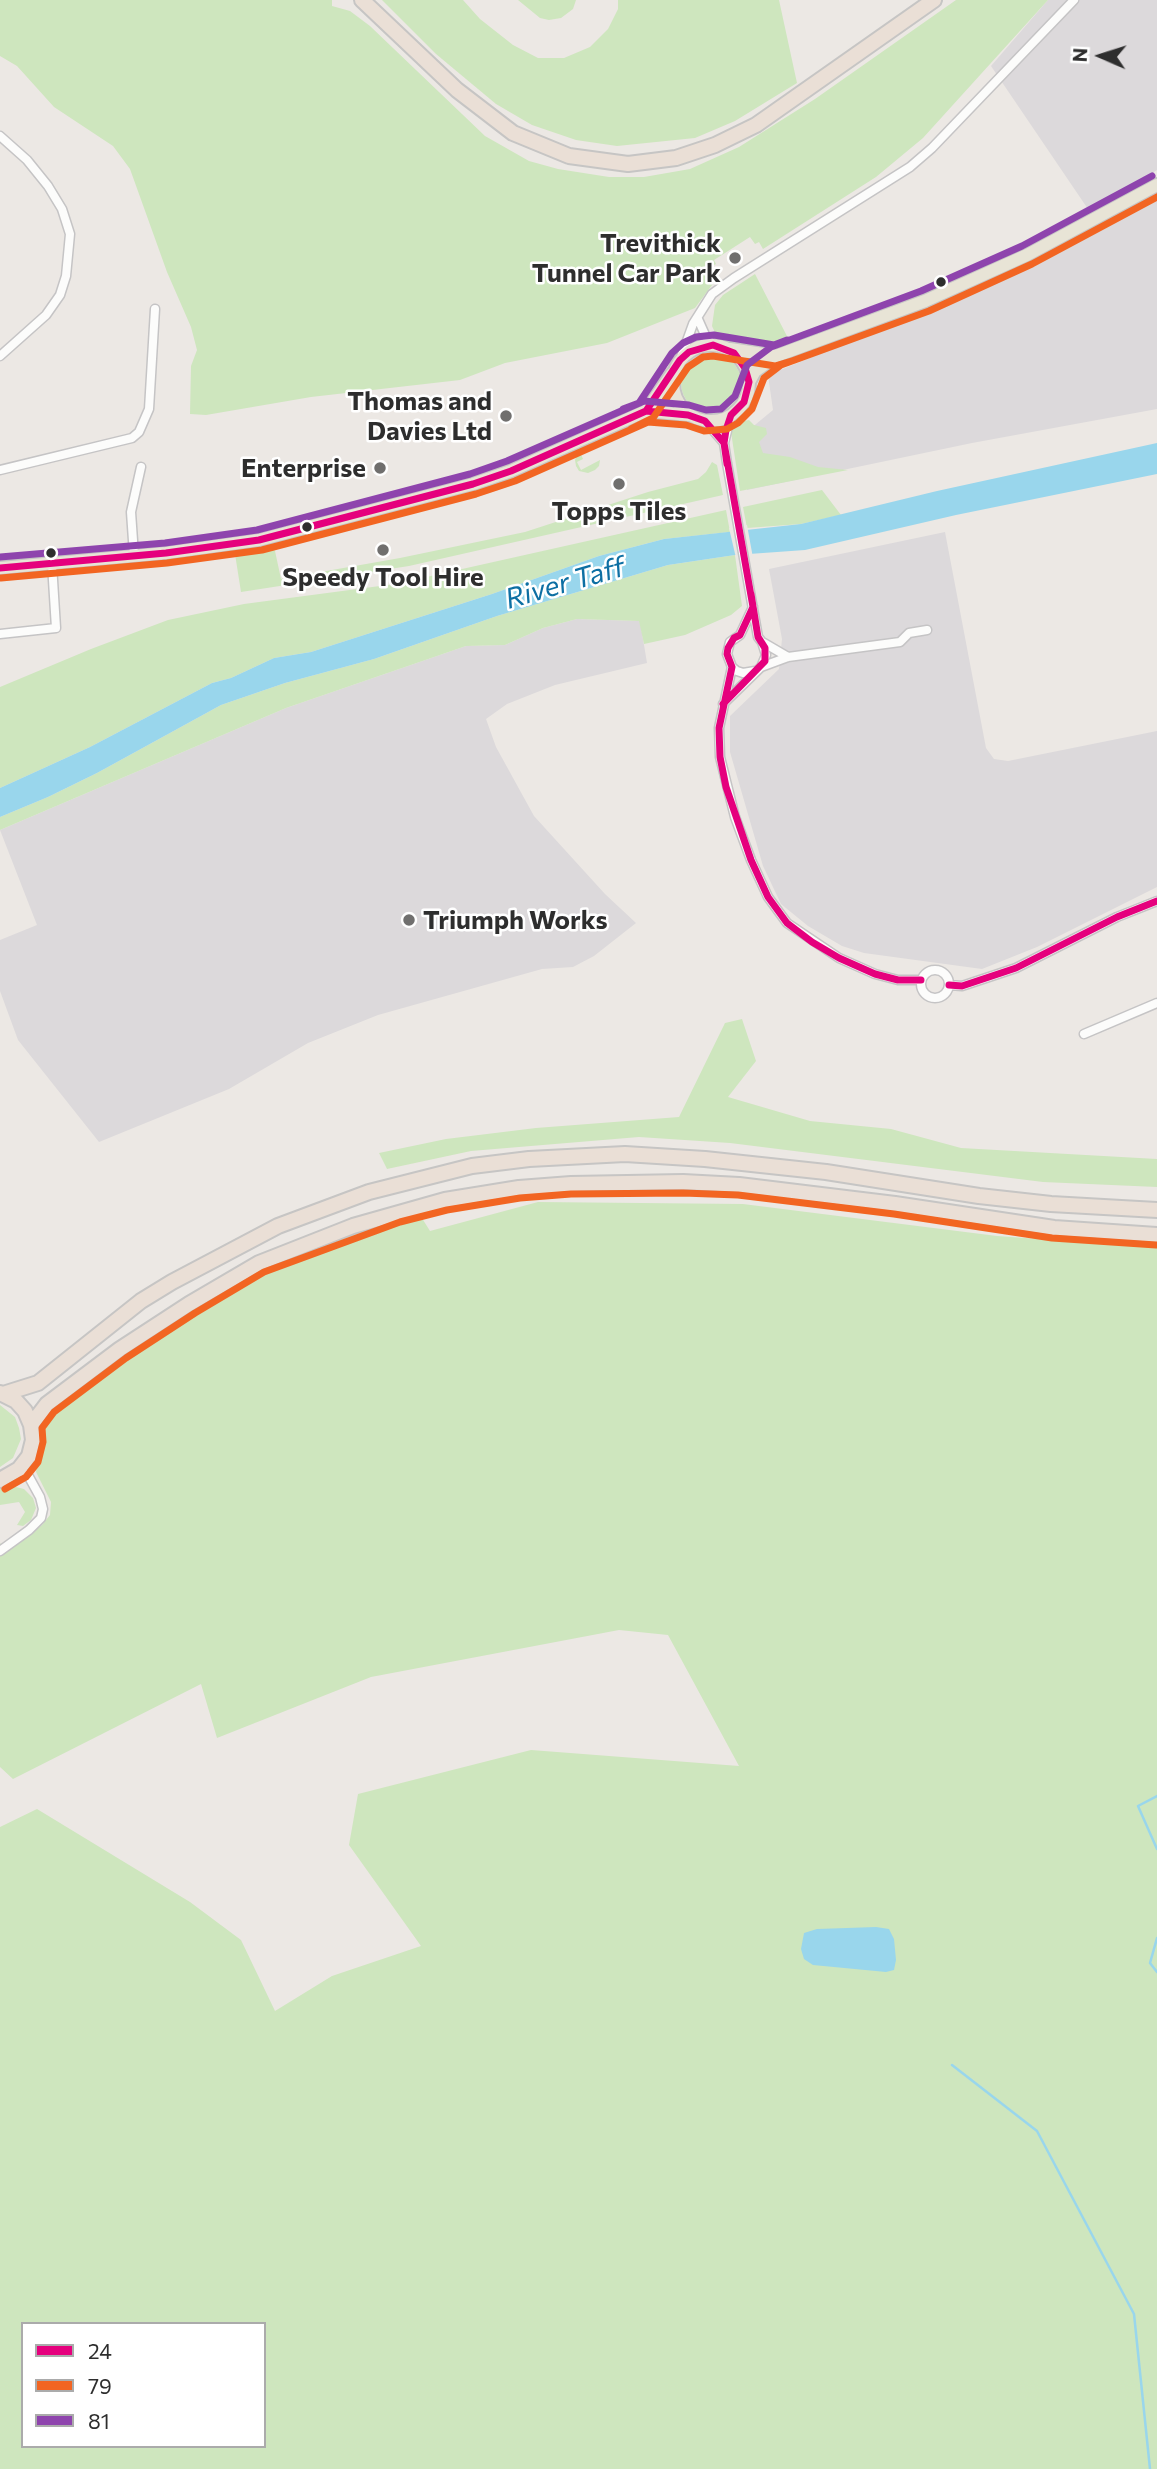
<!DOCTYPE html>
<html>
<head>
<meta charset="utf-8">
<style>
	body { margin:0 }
	#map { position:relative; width:1157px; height:2469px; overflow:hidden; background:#ece8e4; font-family:Commissioner,sans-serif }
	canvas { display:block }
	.legend { position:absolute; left:21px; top:2322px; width:245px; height:126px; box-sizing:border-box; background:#fff; border:2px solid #ababab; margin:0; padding:9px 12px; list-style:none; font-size:21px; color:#2e2e2e }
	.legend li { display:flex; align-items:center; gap:14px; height:35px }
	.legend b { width:35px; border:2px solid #ababab }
	.north { position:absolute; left:1066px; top:21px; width:70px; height:70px; -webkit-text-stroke:5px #fff; paint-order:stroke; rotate:273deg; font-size:19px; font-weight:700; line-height:28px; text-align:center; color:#2e2e2e }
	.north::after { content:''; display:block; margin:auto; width:24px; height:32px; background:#2e2e2e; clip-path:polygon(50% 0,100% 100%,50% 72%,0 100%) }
</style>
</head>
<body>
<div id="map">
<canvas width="1157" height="2469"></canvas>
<ul class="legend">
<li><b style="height:9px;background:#e5007d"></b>24</li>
<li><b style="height:9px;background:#f26522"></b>79</li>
<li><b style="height:9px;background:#8e44ad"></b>81</li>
</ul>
<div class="north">N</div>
</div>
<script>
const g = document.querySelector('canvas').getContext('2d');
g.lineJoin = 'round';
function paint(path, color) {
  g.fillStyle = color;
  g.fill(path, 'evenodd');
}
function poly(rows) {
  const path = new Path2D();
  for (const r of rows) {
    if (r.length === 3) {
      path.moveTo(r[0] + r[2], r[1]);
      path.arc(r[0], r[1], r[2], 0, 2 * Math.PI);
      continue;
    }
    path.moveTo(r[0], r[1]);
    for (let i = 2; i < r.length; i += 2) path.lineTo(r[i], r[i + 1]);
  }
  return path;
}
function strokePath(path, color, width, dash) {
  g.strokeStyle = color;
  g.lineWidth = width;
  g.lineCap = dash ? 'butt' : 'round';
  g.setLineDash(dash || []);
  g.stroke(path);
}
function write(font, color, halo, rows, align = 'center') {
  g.font = font + ' Commissioner,sans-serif';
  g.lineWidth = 5;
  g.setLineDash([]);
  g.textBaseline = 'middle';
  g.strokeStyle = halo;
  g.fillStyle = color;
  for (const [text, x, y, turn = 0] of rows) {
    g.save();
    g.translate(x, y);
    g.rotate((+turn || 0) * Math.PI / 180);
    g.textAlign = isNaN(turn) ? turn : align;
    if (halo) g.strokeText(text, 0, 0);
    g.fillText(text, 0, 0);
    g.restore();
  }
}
paint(poly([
	[1048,0,1157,0,1157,170,1090,212,991,66],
	[1157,200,1157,409,972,443,747,490,738,439,773,410,768,375,1017,274],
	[945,532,986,748,994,759,1008,761,1157,731,1157,887,1037,947,982,969,864,953,842,946,808,926,781,904,763,866,730,752,730,716,779,669,782,639,769,569],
	[577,619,640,621,647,663,555,685,507,704,486,719,496,747,534,816,605,894,636,923,594,956,573,967,542,969,378,1015,308,1043,229,1089,99,1142,18,1040,0,991,0,940,37,925,0,830,286,708,466,646,505,645,543,628]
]), '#dcd9db');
paint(poly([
	[0,0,332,0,332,6,350,11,370,26,485,136,529,161,558,169,609,177,644,177,690,169,739,147,815,99,956,0,1048,0,923,138,876,177,763,249,759,242,755,244,750,237,714,260,716,264,712,266,718,277,695,308,607,343,505,363,460,380,311,397,206,415,190,414,191,366,197,350,191,327,167,272,130,169,113,146,54,107,17,66,0,56],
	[382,0,463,0,480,19,513,45,538,58,564,58,590,47,608,29,618,9,618,0,779,0,797,83,735,121,695,138,617,146,576,140,532,125,496,104,436,54],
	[518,0,576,0,573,9,561,18,549,20,540,18],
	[755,274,789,340,769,349,727,343,717,337,712,326,715,305,723,295],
	[711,383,30],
	[749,420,754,425,766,428,767,434,759,442,763,453,790,457,818,467,848,470,740,491,731,432,739,422],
	[622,429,580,452,583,459,577,462,581,470,600,460,599,466,595,470,588,473,579,471,576,466,575,460,579,449],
	[712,462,717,465,723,495,409,566,241,592,235,554,270,545,275,551,281,579,400,558,525,532,648,492,698,479,706,472],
	[822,490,841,515,801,524,747,528,743,507],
	[726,510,730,532,664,539,599,556,492,594,311,652,274,658,231,678,212,683,90,747,0,788,0,687,91,649,168,620,244,604,395,584],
	[735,555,742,606,731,615,685,635,644,644,639,621,577,619,543,628,505,645,466,646,286,708,0,830,0,817,48,797,97,773,221,705,285,683,374,659,497,616,668,565],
	[742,1019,756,1061,728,1097,810,1121,891,1129,961,1148,1157,1159,1157,1187,1043,1182,730,1143,639,1137,471,1151,387,1169,379,1153,446,1139,536,1128,679,1117,725,1023],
	[538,1202,743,1204,997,1236,1124,1245,1157,1244,1157,2469,0,2469,0,1827,37,1809,190,1902,241,1940,275,2011,332,1976,421,1946,349,1845,358,1794,531,1750,739,1766,668,1635,619,1630,371,1677,217,1738,201,1684,13,1779,0,1767,0,1543,7,1551,42,1525,50,1515,51,1502,36,1472,42,1426,47,1416,161,1332,224,1292,306,1252,381,1225,420,1215,430,1231],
	[23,2324,264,2324,264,2446,23,2446],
	[0,1405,15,1417,19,1428,21,1439,13,1458,0,1467],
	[12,1486,24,1489,33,1498,36,1508,31,1520,23,1526,17,1525,25,1512,19,1502,0,1505,0,1488]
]), '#cee6be');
paint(poly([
	[1157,443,1157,474,956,515,805,550,735,555,668,565,497,616,374,659,285,683,221,705,97,773,48,797,0,817,0,788,90,747,212,683,231,678,274,658,311,652,492,594,599,556,664,539,801,524,937,491],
	[876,1927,889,1929,894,1939,896,1960,894,1970,886,1972,813,1965,804,1959,801,1949,804,1933,817,1929]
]), '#99d6ec');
paint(poly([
	[747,525,753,558,736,558,729,528]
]), '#ece8e4');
strokePath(poly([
	[1157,1796,1138,1806,1157,1849],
	[1157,1938,1150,1963,1157,1972],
	[952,2065,1037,2131,1134,2314,1150,2469]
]), '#99d6ec', 2.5);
const street = poly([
	[0,136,27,160,48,186,62,209,70,234,66,276,60,295,46,315,0,356],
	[698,319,706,337,713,345],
	[680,360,693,324,712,294,734,278,910,167,932,148,1074,0],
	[705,421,724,443],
	[0,470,132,438,139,432,149,409,155,309],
	[134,555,131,512,141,467],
	[753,607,740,635,730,642,727,654,732,667,737,671,743,673,755,671],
	[0,634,56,628,52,564],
	[764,643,788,657],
	[732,667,719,728,720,757,735,817,751,860,768,897,787,923,839,958,875,974,898,980,921,980],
	[761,667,788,657,900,642,909,633,927,630],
	[723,704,761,667,766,655,762,642,758,637,727,463,724,443,731,415],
	[935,984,14],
	[949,985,962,986,1016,968,1117,917,1157,901],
	[1084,1034,1157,1003],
	[0,1551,29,1530,41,1518,43,1509,40,1497,29,1477,19,1469]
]);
const primary = poly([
	[711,383,38],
	[730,349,776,356],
	[749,382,755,371,776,356,925,301,1027,255,1157,185],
	[646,411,672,374],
	[0,568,166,553,259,540,473,484,511,471,646,411,688,415]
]);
const highway = poly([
	[362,0,457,90,513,133,569,156,628,164,676,158,715,145,756,125,934,0],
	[0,1393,16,1401,25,1411,31,1425,33,1440,29,1456,19,1469,0,1480],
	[3,1394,38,1383,141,1301,172,1282,278,1226,369,1192,472,1166,529,1159,625,1154,705,1159,826,1172,979,1196,1051,1204,1157,1210],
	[31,1425,47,1404,120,1349,189,1304,259,1263,353,1226,445,1200,519,1188,571,1184,683,1182,739,1185,895,1204,1054,1228,1157,1235]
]);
strokePath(street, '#c5c4c5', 11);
strokePath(primary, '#c6c5c4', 16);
strokePath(highway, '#c6c5c4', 18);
strokePath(street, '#fcfcfb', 8);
strokePath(primary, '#e8e4d6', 12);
strokePath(highway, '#eadfd6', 14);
strokePath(poly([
	[646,411,680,360,689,352,713,345,734,353,745,368,749,382,744,402,731,415,726,430,724,443,727,464],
	[0,568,166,553,259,540,473,484,511,471,646,411,688,415,705,421,724,443,753,607,740,635,734,638,728,648,727,654,732,667,719,728,720,757,726,787,751,860,768,897,787,923,812,942,839,958,875,974,898,980,921,980],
	[723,704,765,661,765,648,758,637,751,594],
	[949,985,962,986,1016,968,1117,917,1157,901]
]), '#e5007d', 7);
strokePath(poly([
	[631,429,653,418,688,367,703,357,713,356,775,366,795,360],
	[1,578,167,563,262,550,476,494,515,481,648,422,686,425,704,431,727,429,738,423,752,409,764,378,781,365,929,311,1032,264,1157,197],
	[5,1489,26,1477,38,1462,43,1442,42,1428,54,1412,126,1358,195,1313,264,1272,400,1222,447,1210,520,1198,571,1194,683,1193,738,1195,894,1214,1052,1238,1156,1245]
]), '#f26522', 7);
strokePath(poly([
	[623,409,639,403,672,353,683,343,696,337,714,335,774,345,787,340],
	[0,557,165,543,257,530,470,474,507,461,644,401,689,405,706,410,721,409,735,396,747,365,771,347,921,291,1022,246,1152,176]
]), '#8e44ad', 7);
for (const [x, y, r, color] of [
	[735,258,7,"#706f6e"],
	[941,282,6,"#2e2e2e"],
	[506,416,7,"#706f6e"],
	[380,468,7,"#706f6e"],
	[619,484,7,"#706f6e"],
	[307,527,6,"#2e2e2e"],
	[383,550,7,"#706f6e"],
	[51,553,6,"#2e2e2e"],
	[409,920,7,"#706f6e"]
]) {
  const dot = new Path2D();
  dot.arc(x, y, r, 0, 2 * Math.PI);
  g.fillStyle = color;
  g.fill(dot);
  strokePath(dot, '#fff', 2.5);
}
write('bold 26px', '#2e2e2e', '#fff', [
	["Trevithick",721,243],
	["Tunnel Car Park",721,273],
	["Thomas and",492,401],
	["Davies Ltd",492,431],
	["Enterprise",366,468],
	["Topps Tiles",619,511,"center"],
	["Speedy Tool Hire",383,577,"center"],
	["Triumph Works",423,920,"left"]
], 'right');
write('italic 28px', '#0d6fa3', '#fff', [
	["River Taff",565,583,-16]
]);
</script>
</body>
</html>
